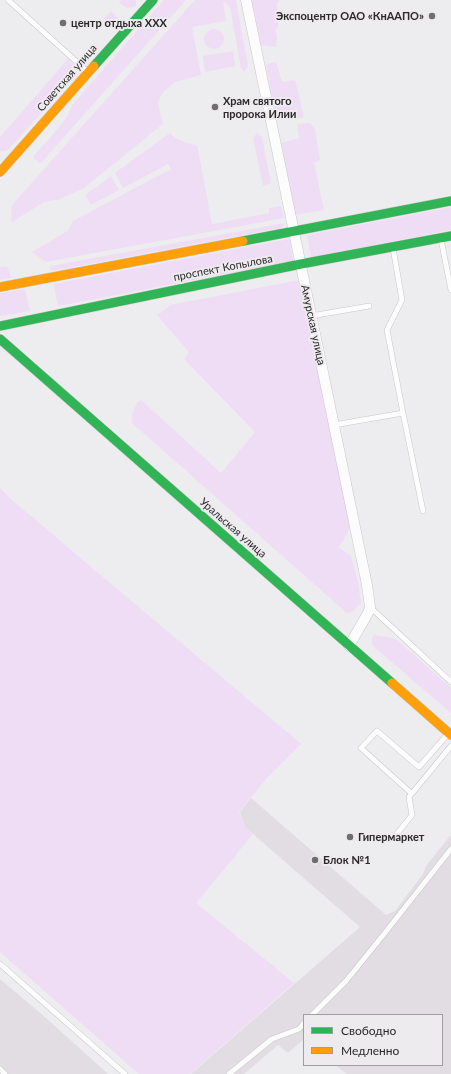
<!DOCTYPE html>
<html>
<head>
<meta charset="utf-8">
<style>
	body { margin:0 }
	#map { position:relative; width:451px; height:1074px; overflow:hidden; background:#edecee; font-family:Lato,sans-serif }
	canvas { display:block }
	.legend { position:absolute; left:303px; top:1014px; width:140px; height:52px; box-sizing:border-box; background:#eeebef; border:1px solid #9f9da0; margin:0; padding:5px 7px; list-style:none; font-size:12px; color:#29282a }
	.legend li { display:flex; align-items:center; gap:8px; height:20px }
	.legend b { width:20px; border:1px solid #9f9da0 }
</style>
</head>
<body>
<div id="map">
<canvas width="451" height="1074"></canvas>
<ul class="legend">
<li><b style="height:5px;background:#30b455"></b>Свободно</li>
<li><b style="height:5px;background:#ff9f0a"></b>Медленно</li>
</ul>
</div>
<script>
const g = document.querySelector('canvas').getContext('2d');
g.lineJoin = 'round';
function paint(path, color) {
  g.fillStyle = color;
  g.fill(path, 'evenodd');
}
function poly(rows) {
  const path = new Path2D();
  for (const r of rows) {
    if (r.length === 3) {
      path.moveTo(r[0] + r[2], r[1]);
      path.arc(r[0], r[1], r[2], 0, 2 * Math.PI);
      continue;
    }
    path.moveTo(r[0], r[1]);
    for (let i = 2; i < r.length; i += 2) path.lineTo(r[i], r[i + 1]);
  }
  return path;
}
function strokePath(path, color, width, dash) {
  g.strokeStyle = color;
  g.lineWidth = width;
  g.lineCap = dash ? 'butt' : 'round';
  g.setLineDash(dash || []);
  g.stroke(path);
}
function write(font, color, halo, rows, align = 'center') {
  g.font = font + ' Lato,sans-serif';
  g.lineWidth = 4;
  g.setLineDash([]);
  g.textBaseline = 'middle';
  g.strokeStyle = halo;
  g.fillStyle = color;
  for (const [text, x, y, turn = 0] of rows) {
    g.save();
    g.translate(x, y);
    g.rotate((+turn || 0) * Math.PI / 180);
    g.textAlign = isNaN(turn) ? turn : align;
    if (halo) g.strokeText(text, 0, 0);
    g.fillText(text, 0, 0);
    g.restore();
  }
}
paint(poly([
	[251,798,386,915,395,911,423,874,426,866,450,836,451,836,451,1074,347,1074,335,1065,442,1065,442,1015,304,1015,304,1039,288,1053,278,1045,244,1074,191,1074,360,927,245,827,240,812],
	[0,979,46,1018,108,1074,0,1074]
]), '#e2dde3');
paint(poly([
	[121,0,136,0,136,5,134,7,127,8,119,3],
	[164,0,186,0,40,164,33,157,66,119,73,104],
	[195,0,236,0,248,66,244,72,241,68,230,7,223,1,226,21,192,27,201,75,175,82,163,92,159,99,158,105,163,124,84,188,58,200,54,200,44,202,12,222,11,206],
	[252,0,279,0,277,4,278,27,275,30,277,37,276,47,261,45],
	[111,11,117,17,116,25,113,29,102,21],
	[214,39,10],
	[233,51,235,66,205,72,203,56],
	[68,59,73,63,76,69,75,75,9,149,5,151,0,151,0,137],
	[276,62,282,82,295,80,304,117,291,120,288,113,275,116,266,64],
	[310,123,315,129,320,160,314,163,324,210,294,215,281,143,299,138,297,124],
	[170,133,175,138,186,143,197,145,212,224,269,213,269,208,281,206,284,218,46,262,32,252,66,232,69,229,73,221,171,169,168,164,123,188,115,173],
	[257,133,262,137,271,183,263,186,253,138],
	[111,176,119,190,91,205,85,195],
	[451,207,451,230,311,257,307,235],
	[285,223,281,228,51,271,50,266],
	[289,239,293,261,58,306,53,284],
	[7,266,11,278,0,280,0,267],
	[300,280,350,527,343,541,338,547,351,556,358,582,361,604,348,614,132,423,133,412,137,403,141,400,221,473,255,432,184,359,189,352,157,315,167,308,170,305],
	[25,289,30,311,0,316,0,293],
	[0,488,13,501,301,744,267,778,239,812,245,827,253,834,196,903,294,983,190,1074,139,1074,0,952],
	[375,635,392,638,397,640,451,688,451,713,373,646,372,639,373,636]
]), '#efddf6');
const lane = poly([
	[8,0,88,72],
	[441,239,451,290],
	[393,248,402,300,387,330,403,413,423,511],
	[311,316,369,306],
	[334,425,403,413],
	[370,607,451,682],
	[411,793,361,748,377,731,419,767,448,734],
	[396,835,412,815,409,797,451,746],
	[0,964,125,1074],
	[312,1015,346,981,384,934,451,849],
	[0,1069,5,1074],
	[229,1074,272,1039,299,1029,304,1023]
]);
const street = poly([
	[246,0,367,585,370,607,368,613,349,646]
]);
const fast = poly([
	[94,66,153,0],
	[243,241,451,201],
	[0,326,301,264,451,236],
	[0,339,392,683]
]);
const slow = poly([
	[0,172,94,66],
	[0,287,243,241],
	[392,683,451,735]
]);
strokePath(lane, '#c8c7c9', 6);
strokePath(street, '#c8c7c9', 11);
strokePath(fast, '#c8c7c9', 10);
strokePath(slow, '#c8c7c9', 10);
strokePath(lane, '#fcfcfc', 5);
strokePath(street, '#fcfcfc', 10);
strokePath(fast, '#30b455', 9);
strokePath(slow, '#ff9f0a', 9);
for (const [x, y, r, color] of [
	[432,16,4,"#6e6d6f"],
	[63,23,4,"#6e6d6f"],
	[215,107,4,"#6e6d6f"],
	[350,837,4,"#6e6d6f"],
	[315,860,4,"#6e6d6f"]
]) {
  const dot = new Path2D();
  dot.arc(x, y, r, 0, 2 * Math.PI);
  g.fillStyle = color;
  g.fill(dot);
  strokePath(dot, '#eeebef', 1.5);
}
write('bold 11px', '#29282a', '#eeebef', [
	["Экспоцентр ОАО «КнААПО»",424,16,"right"],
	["центр отдыха ХХХ",71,23],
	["Храм святого",223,101],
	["пророка Илии",223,114],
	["Гипермаркет",358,837],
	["Блок №1",323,860]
], 'left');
write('11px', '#29282a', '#eeebef', [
	["Советская улица",67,78,-49],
	["проспект Копылова",223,268,-11],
	["Амурская улица",313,325,78],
	["Уральская улица",233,528,41]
]);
</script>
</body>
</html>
